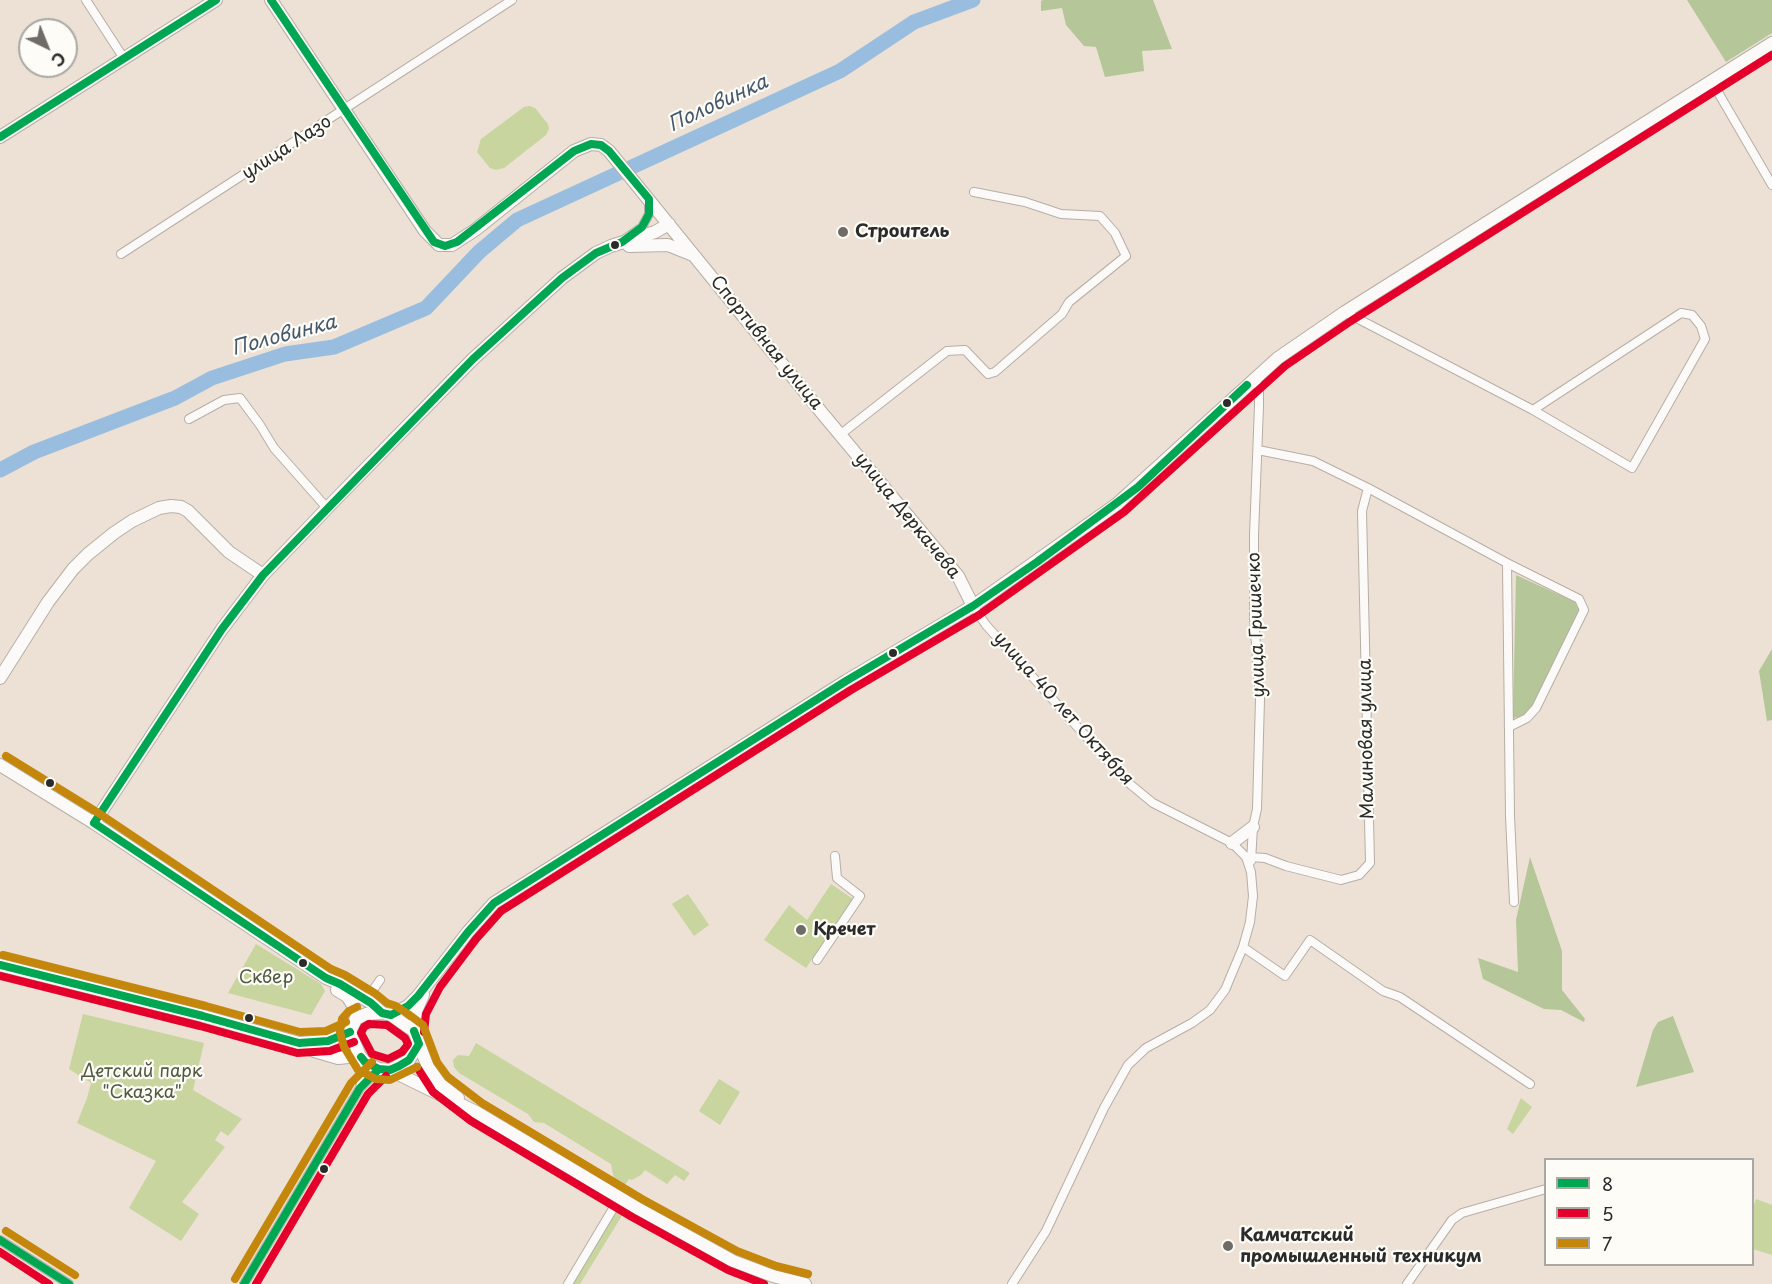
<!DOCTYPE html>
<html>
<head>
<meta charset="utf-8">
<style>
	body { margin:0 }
	#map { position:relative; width:1772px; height:1284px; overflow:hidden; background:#ece1d4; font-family:"Playpen Sans",sans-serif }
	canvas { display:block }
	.legend { position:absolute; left:1544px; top:1158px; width:210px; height:108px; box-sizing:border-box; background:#fdfcf7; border:2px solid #a9a8a5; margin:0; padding:8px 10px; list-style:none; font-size:18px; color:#2b2b2b }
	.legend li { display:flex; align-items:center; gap:12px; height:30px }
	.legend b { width:30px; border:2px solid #a9a8a5 }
	.north { position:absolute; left:18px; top:18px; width:60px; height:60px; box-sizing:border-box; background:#fdfcf7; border:2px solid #a9a8a5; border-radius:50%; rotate:137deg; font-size:16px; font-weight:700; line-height:24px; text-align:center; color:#2b2b2b }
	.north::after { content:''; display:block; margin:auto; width:21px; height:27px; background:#6f6b66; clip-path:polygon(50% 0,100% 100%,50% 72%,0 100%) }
</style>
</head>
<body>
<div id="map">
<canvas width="1772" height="1284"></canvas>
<ul class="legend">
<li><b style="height:8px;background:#00a651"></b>8</li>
<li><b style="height:8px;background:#e4002b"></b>5</li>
<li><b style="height:8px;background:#c4870b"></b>7</li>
</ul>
<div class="north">С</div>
</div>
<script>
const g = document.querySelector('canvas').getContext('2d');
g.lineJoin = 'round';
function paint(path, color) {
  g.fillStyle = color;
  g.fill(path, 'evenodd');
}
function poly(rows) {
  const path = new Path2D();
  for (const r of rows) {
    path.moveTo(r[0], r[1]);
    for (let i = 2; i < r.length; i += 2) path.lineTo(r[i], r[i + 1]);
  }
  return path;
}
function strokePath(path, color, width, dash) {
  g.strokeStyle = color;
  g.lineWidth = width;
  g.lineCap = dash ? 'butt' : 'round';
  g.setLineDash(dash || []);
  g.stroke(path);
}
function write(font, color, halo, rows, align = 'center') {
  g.font = font + ' "Playpen Sans",sans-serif';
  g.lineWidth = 4.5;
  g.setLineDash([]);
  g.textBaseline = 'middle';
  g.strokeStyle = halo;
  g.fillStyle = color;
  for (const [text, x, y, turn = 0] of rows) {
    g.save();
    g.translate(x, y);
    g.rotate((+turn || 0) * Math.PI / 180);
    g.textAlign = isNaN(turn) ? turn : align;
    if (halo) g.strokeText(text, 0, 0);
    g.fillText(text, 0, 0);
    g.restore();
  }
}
paint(poly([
	[530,106,535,108,548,124,549,129,546,135,504,168,496,170,490,168,477,152,481,139,524,107],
	[831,884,853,899,806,968,764,940,789,905,807,920],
	[688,894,709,925,694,936,672,904],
	[256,944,321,984,325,991,311,1015,228,993],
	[83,1014,204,1043,193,1090,242,1119,228,1136,221,1131,215,1140,225,1147,182,1202,199,1214,181,1241,129,1208,156,1161,77,1123,87,1098,91,1083,69,1069],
	[476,1043,690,1173,684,1181,675,1175,667,1184,645,1170,641,1175,632,1180,629,1179,623,1188,615,1184,611,1164,544,1123,534,1122,528,1114,459,1073,454,1067,453,1060,458,1055,469,1056],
	[719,1079,740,1092,720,1125,699,1111],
	[1521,1098,1532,1107,1513,1134,1507,1129],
	[1756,1199,1772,1205,1772,1255,1753,1249,1753,1208],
	[611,1207,623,1214,580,1284,564,1284]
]), '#c8d59f');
paint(poly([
	[1043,0,1153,0,1172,49,1142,51,1144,71,1105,77,1096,47,1084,46,1066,25,1062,8,1041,11,1041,1],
	[1687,0,1772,0,1772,33,1726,62],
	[1516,575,1575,602,1579,610,1535,704,1524,716,1513,718],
	[1772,649,1772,720,1767,721,1759,671],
	[1530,857,1562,951,1562,990,1585,1019,1584,1022,1561,1010,1544,1009,1483,979,1478,958,1518,972,1516,920],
	[1673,1016,1694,1072,1636,1087,1653,1030,1658,1022]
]), '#b5c698');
strokePath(poly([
	[0,470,34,452,175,398,212,378,285,354,334,347,426,308,479,252,517,220,840,71,914,22,973,0]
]), '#99bddf', 15);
const street = poly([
	[86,0,123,57],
	[1712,82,1772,185],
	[625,239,642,227,649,214,649,200],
	[121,254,512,0],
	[1345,312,1533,410,1632,468,1705,339,1701,326,1692,315,1681,313,1533,410],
	[189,419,224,400,240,398,260,425,274,448,327,508],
	[841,434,947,351,965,350,988,374,995,372,1062,314,1069,302,1126,256,1115,233,1100,216,1061,214,1025,202,974,192],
	[1258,450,1313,461,1368,488,1507,563,1510,816,1514,902],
	[1507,563,1579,599,1584,610,1536,708,1527,718,1509,727],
	[973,606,986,625,1125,780,1153,803,1232,843,1246,857,1251,872,1253,896,1250,922,1243,947,1225,990,1210,1010,1192,1023,1146,1048,1128,1065,1104,1108,1046,1231,1012,1284],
	[1251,857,1265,858,1286,866,1341,880,1359,875,1370,863,1362,511,1368,488],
	[1251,861,1253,827,1257,809,1260,699,1254,618,1254,535,1259,406,1259,388,1255,377],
	[1243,947,1285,976,1310,940,1383,991,1400,997,1530,1084],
	[817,960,860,896,837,878,835,856],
	[366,1000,380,980],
	[360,1088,365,1062],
	[0,1240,69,1284],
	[244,1284,360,1088,379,1069],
	[568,1284,614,1207],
	[1407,1284,1452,1220,1462,1213,1546,1189]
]);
const secondary = poly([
	[271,0,425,231,439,245,452,245,475,230,574,151,591,144,601,145,609,151,822,413,958,576,973,606],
	[0,137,216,0],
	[629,246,668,245,693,255],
	[0,678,48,602,73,569,88,554,114,533,132,521,159,508,171,506,181,507,188,511,229,552,263,575],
	[0,765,94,823,326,978,340,984,371,1003,382,1013],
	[94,823,222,629,263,575,335,500,473,359,562,278,596,253,611,246,655,232,669,224],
	[1232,843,1253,827],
	[337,990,347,996,353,1005,356,1019],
	[391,1015,408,1006,418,996,468,932,494,903,846,681,973,606,1117,504,1278,358,1345,312,1772,43],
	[414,1031,416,1011,423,995]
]);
const primary = poly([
	[0,965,203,1016,299,1043,314,1051,338,1058,360,1056],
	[299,1043,328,1041,350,1032],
	[419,1044,409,1060,390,1070,379,1069,365,1062,360,1056,350,1032,356,1019,366,1014,382,1013,391,1015,414,1031,419,1044,428,1067,440,1084,458,1098],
	[390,1070,476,1112,637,1208,733,1261,773,1276,805,1284]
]);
strokePath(street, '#b6aea6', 10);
strokePath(secondary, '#b6aea6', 14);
strokePath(primary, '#b6aea6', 14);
strokePath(street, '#fcfaf9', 8);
strokePath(secondary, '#fcfaf9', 12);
strokePath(primary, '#fcfaf9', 12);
strokePath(poly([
	[271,0,434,242,445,246,457,242,574,151,591,144,601,145,609,151,649,199,649,214,642,227,622,242],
	[0,137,216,0],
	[94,823,222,629,263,575,473,359,562,278,596,253,622,242],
	[94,823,326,978,340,984,371,1003,382,1013,391,1015],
	[0,965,203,1016,299,1043,328,1041,350,1032],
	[391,1015,408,1006,418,996,468,932,494,903,846,681,973,606,1037,562,1138,487,1247,385],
	[361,1057,365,1062,379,1069,390,1070,399,1066,409,1060,419,1044,414,1031],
	[0,1240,69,1284],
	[244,1284,360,1088,379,1069]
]), '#00a651', 8);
strokePath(poly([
	[0,976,200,1026,297,1053,330,1051,354,1042],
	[369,1024,387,1025,405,1038,408,1044,406,1047,402,1052,388,1059,372,1054,361,1033,364,1027,369,1024],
	[424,1032,426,1014,440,987,476,939,501,911,851,690,979,615,1124,512,1285,366,1351,321,1772,55],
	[417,1067,433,1092,471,1121,632,1217,728,1270,764,1284],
	[0,1252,49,1284],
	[256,1284,368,1094,386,1076]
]), '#e4002b', 8);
strokePath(poly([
	[6,756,100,814,331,969,345,975,376,994,387,1003,396,1006,408,1014,423,1025,437,1062,448,1077,482,1103,642,1199,737,1251,776,1266,808,1274],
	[3,955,206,1006,300,1032,326,1031,346,1022],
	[357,1007,349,1011,342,1019,340,1032,344,1047,358,1070,376,1079,390,1080,417,1067],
	[6,1231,75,1275],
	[235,1279,351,1083,372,1062]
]), '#c4870b', 8);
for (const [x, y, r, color] of [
	[843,232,6,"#6f6b66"],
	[615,245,5,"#2b2b2b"],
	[1227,403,5,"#2b2b2b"],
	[893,653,5,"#2b2b2b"],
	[50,783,5,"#2b2b2b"],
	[801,930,6,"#6f6b66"],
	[303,963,5,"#2b2b2b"],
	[249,1018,5,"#2b2b2b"],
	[324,1169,5,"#2b2b2b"],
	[1228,1246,6,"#6f6b66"]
]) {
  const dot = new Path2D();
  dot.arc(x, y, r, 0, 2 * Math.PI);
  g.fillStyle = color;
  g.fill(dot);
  strokePath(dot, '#fdfcf7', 2);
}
write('18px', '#2b2b2b', '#fdfcf7', [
	["улица Лазо",287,148,-33],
	["Спортивная улица",766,343,51],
	["улица Деркачева",907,516,51],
	["улица Гришечко",1257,625,-92],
	["улица 40 лет Октября",1063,709,48],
	["Малиновая улица",1367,739,-91]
]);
write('bold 18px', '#2b2b2b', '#fdfcf7', [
	["Строитель",855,232],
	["Кречет",813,930],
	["Камчатский",1240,1236],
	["промышленный техникум",1240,1257]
], 'left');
write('18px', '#515b41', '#fdfcf7', [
	["Сквер",266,978],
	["Детский парк",142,1072],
	["\"Сказка\"",142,1093]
]);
write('italic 20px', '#45586c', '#fdfcf7', [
	["Половинка",718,104,-25],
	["Половинка",284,336,-15]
]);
</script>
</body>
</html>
